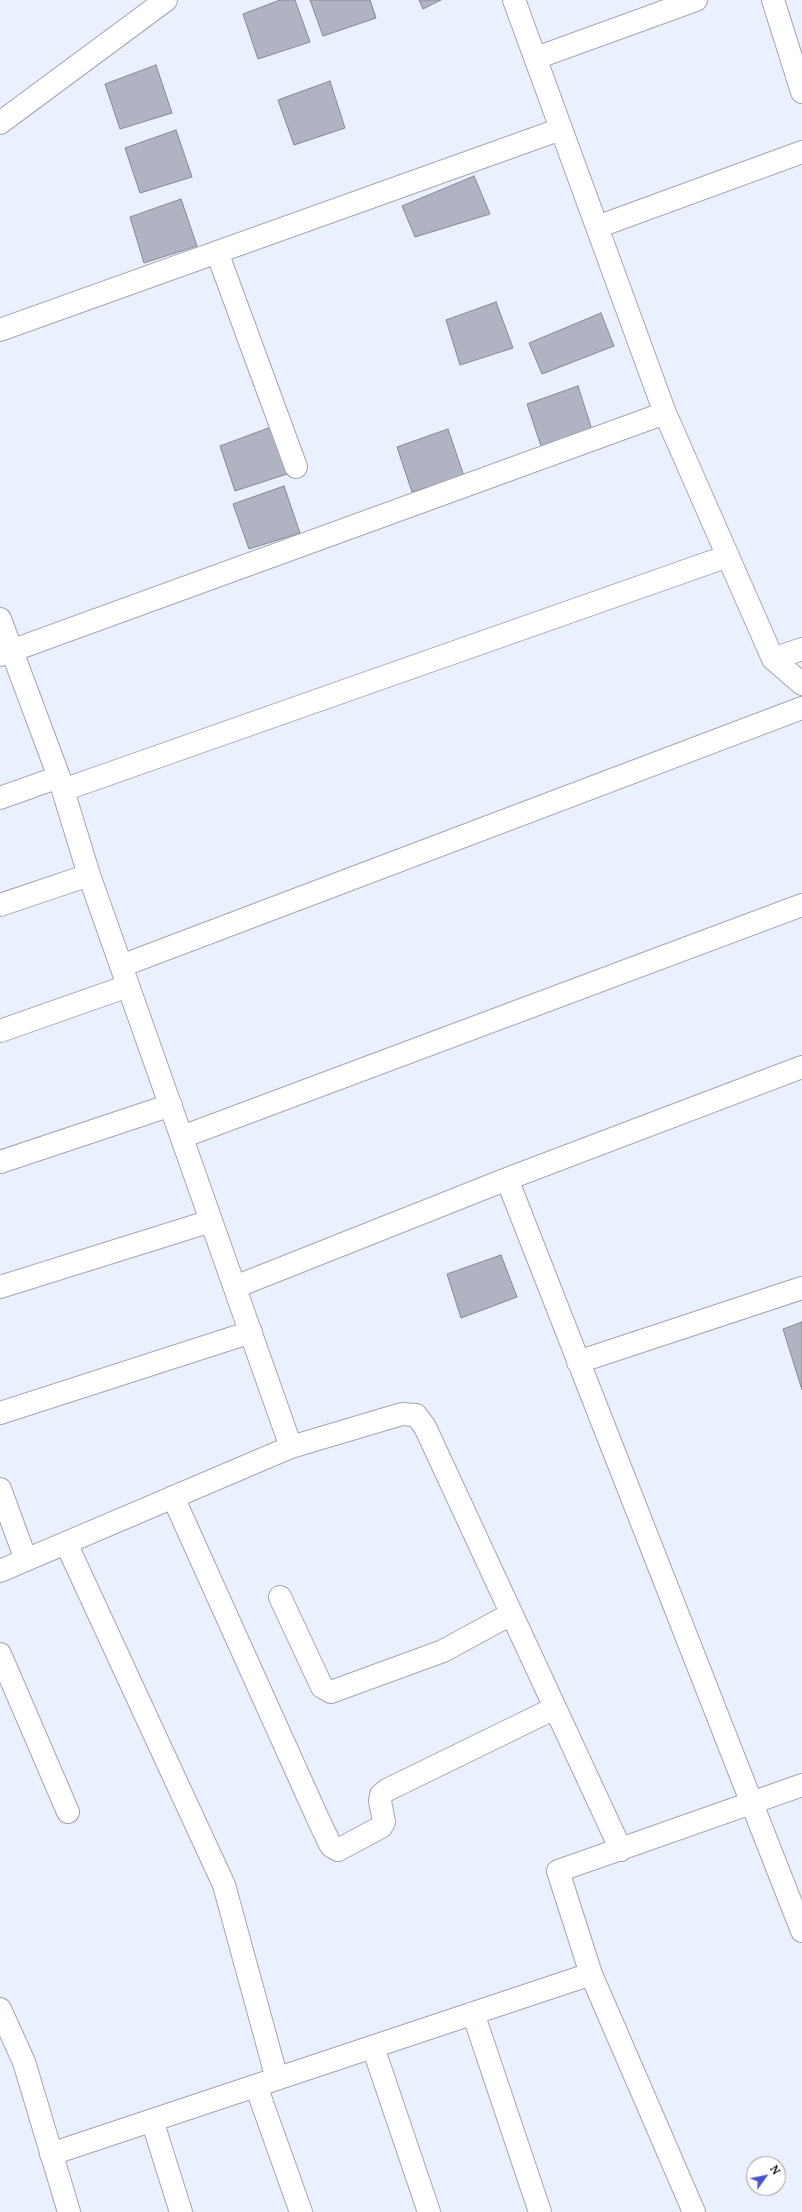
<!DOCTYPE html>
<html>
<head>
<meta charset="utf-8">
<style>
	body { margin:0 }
	#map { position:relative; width:802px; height:2212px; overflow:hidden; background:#ebf0ff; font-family:"PT Serif",serif }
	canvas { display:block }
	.north { position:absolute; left:746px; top:2156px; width:40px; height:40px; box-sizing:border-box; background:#fff; border:1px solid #9e9ea0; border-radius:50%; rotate:57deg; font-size:11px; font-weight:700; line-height:16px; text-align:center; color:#0c0d12 }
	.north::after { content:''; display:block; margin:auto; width:14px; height:18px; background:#4557cb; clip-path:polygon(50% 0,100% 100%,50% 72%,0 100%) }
</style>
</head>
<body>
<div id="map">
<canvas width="802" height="2212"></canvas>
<div class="north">N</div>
</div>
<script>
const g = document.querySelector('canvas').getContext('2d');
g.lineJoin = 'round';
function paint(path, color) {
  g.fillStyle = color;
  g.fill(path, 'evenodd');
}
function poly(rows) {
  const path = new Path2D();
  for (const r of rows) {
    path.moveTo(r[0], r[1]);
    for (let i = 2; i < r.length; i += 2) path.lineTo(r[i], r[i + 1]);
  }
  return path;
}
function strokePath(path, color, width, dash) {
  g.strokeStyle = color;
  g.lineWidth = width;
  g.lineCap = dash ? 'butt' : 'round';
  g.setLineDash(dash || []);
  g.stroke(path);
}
const building = poly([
	[280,0,295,0,310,42,258,59,243,14,280,0],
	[310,0,370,0,376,18,323,36,310,0],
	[419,0,441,0,423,9,419,0],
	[156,65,172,113,120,129,105,84,156,65],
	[330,81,345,128,294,145,278,100,330,81],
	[176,130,192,177,140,193,125,148,176,130],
	[474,176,490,214,415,237,402,206,474,176],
	[181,199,197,246,144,263,130,217,181,199],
	[496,302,513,348,460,365,446,320,496,302],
	[601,313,614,346,542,374,529,343,601,313],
	[578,386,593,433,542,449,527,404,578,386],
	[271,427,287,474,235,491,220,446,271,427],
	[448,429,464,476,412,492,397,447,448,429],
	[284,486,300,533,249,549,233,504,284,486],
	[501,1255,517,1297,461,1318,447,1274,501,1255],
	[802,1322,802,1390,783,1329,802,1322]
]);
paint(building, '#b0b4c2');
strokePath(building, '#848895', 1);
const street = poly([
	[514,0,665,413,773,659,802,684],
	[773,0,802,92],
	[536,58,696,0],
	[0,123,166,0],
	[597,227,802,152],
	[217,252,296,467],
	[0,330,561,129],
	[0,619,59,777,89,875,291,1447,0,1571],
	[0,655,665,413],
	[773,659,802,649],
	[63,790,728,556],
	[0,798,59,777],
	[0,905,89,875],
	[121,966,802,708],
	[0,1031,128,986],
	[182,1137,802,905],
	[0,1162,171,1105],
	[507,1179,802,1931],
	[0,1287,211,1221],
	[235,1287,507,1179,802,1067],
	[578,1362,802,1288],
	[0,1413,251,1332],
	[291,1447,402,1414,416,1415,425,1427,621,1850],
	[0,1489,26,1560],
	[173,1497,319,1821,331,1846,338,1850,381,1827,384,1822,380,1801,381,1795,387,1790,555,1708],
	[66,1543,224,1885,277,2079],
	[280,1597,322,1687,331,1692,443,1651,511,1614],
	[0,1654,68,1812],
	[591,1974,694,2212],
	[0,2009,24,2062,69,2212],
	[473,2013,540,2212],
	[373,2047,429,2212],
	[256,2086,301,2212],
	[152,2120,181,2212],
	[51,2154,591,1974,558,1871,802,1785]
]);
strokePath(street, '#a1a6b3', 24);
strokePath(street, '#fff', 22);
</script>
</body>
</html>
